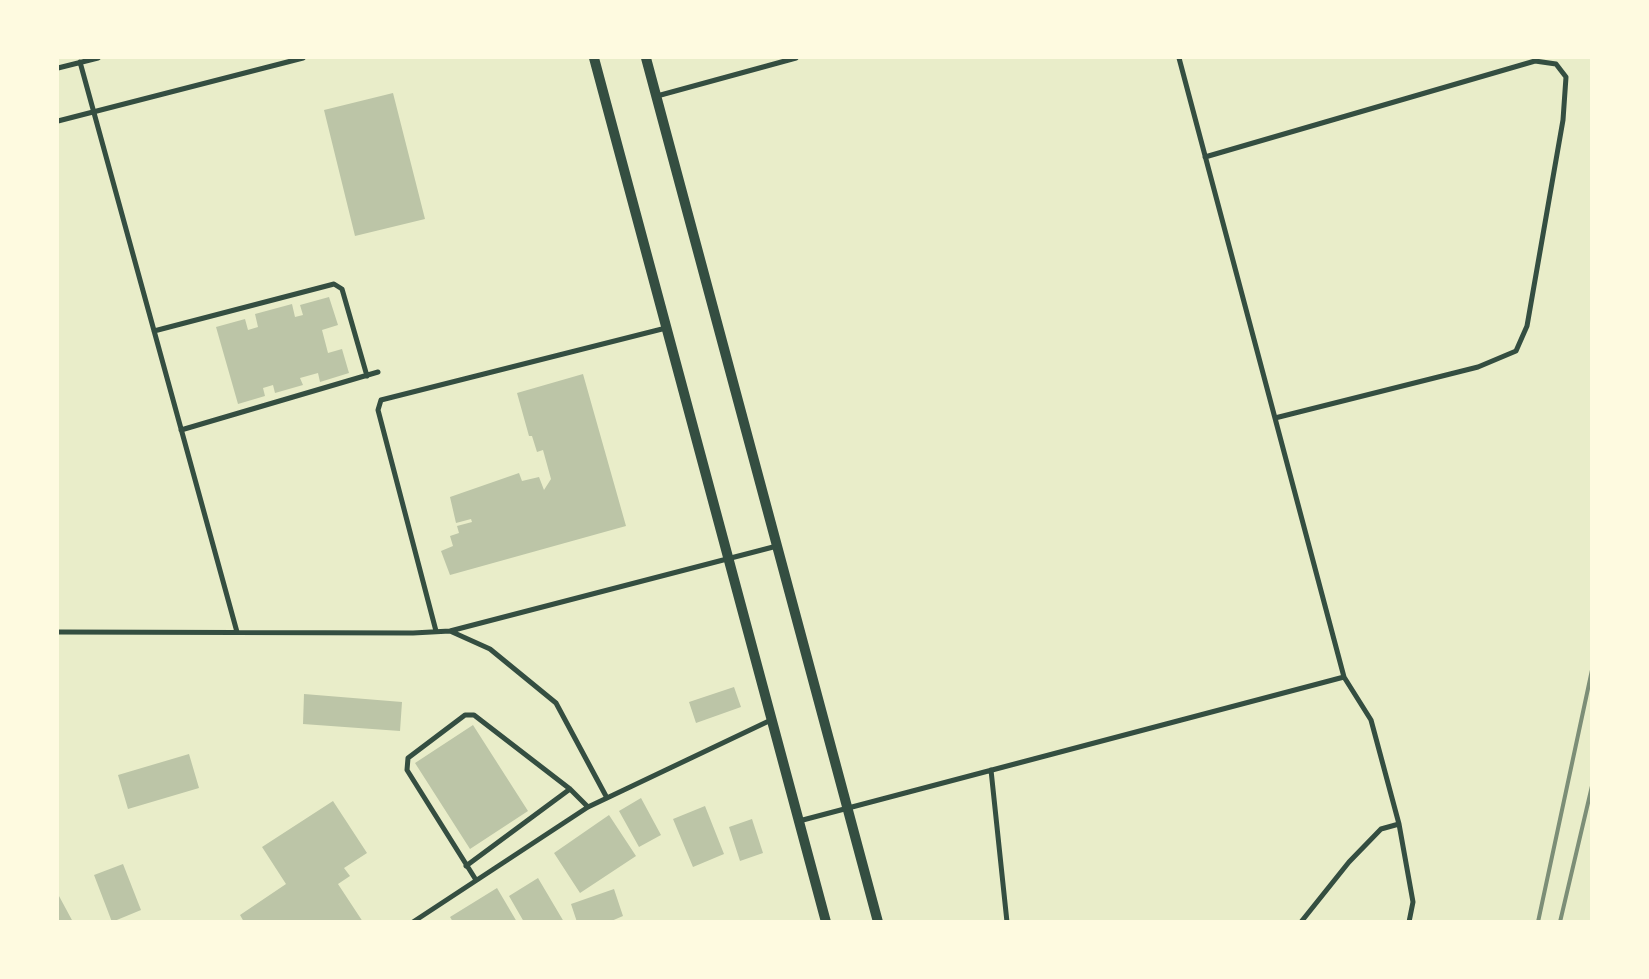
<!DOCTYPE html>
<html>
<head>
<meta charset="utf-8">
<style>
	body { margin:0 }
	#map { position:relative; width:1649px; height:979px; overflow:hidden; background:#e9edc9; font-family:Karla,sans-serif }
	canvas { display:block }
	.frame { position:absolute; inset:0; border:59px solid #fefae0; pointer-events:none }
</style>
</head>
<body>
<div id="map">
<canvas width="1649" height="979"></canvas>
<div class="frame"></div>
</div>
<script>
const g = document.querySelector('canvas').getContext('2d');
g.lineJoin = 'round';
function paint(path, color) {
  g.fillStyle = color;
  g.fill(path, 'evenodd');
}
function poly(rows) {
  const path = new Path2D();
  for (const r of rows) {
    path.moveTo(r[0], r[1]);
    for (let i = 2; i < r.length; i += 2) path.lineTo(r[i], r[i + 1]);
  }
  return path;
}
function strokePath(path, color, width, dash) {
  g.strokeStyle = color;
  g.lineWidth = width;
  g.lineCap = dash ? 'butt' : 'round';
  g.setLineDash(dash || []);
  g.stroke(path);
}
paint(poly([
	[393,93,425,219,355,236,324,110],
	[329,297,338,325,322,330,328,353,342,349,349,373,320,382,318,373,300,378,303,385,275,393,273,385,263,388,265,396,238,404,216,327,245,319,248,330,258,327,255,314,292,304,295,317,303,315,300,305],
	[583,374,626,526,450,575,441,551,453,546,450,536,459,533,457,526,472,522,471,519,456,523,450,497,519,473,522,481,539,477,544,490,551,479,543,450,537,452,532,436,529,436,517,393],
	[734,687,741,707,696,723,689,702],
	[304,694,402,702,400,731,303,724],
	[473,725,528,811,470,849,415,763],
	[189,754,199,788,128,809,118,775],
	[641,798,661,835,639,847,619,811],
	[333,801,367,853,344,868,350,876,338,884,363,922,244,922,240,915,286,884,262,847],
	[705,806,724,854,693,867,673,819],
	[609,815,636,856,580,893,554,853],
	[752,819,763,853,740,861,729,827],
	[123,864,141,910,112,922,94,875],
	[538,878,564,922,524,922,509,896],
	[497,888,517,922,453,922,450,917],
	[614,889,623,916,609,922,577,922,571,904],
	[59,896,73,922,58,922]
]), '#bcc5a7');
strokePath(poly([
	[80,62,237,632],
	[58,68,98,58],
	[657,96,796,58],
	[58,121,303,58],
	[1205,157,1535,61,1556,64,1566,77,1563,120,1527,326,1516,351,1478,367,1275,418],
	[154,331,334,284,342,289,367,376],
	[181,430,378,372],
	[436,631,378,410,381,400,666,328],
	[450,631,490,649,556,703,607,798],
	[58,632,413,633,450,631,777,546],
	[1344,677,1371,720,1399,824,1413,902,1409,922],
	[991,770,1007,922],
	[799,821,1344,677,1179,58],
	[466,866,570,789],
	[476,880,407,770,408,758,465,715,474,715,570,789,588,807],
	[413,922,588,807,771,720],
	[1301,922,1349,862,1381,829,1399,824]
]), '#344e41', 5);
strokePath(poly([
	[594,58,826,922],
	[646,58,878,922]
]), '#344e41', 10);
strokePath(poly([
	[1538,922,1592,670],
	[1560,922,1592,786]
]), '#7c8e77', 4);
</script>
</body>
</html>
